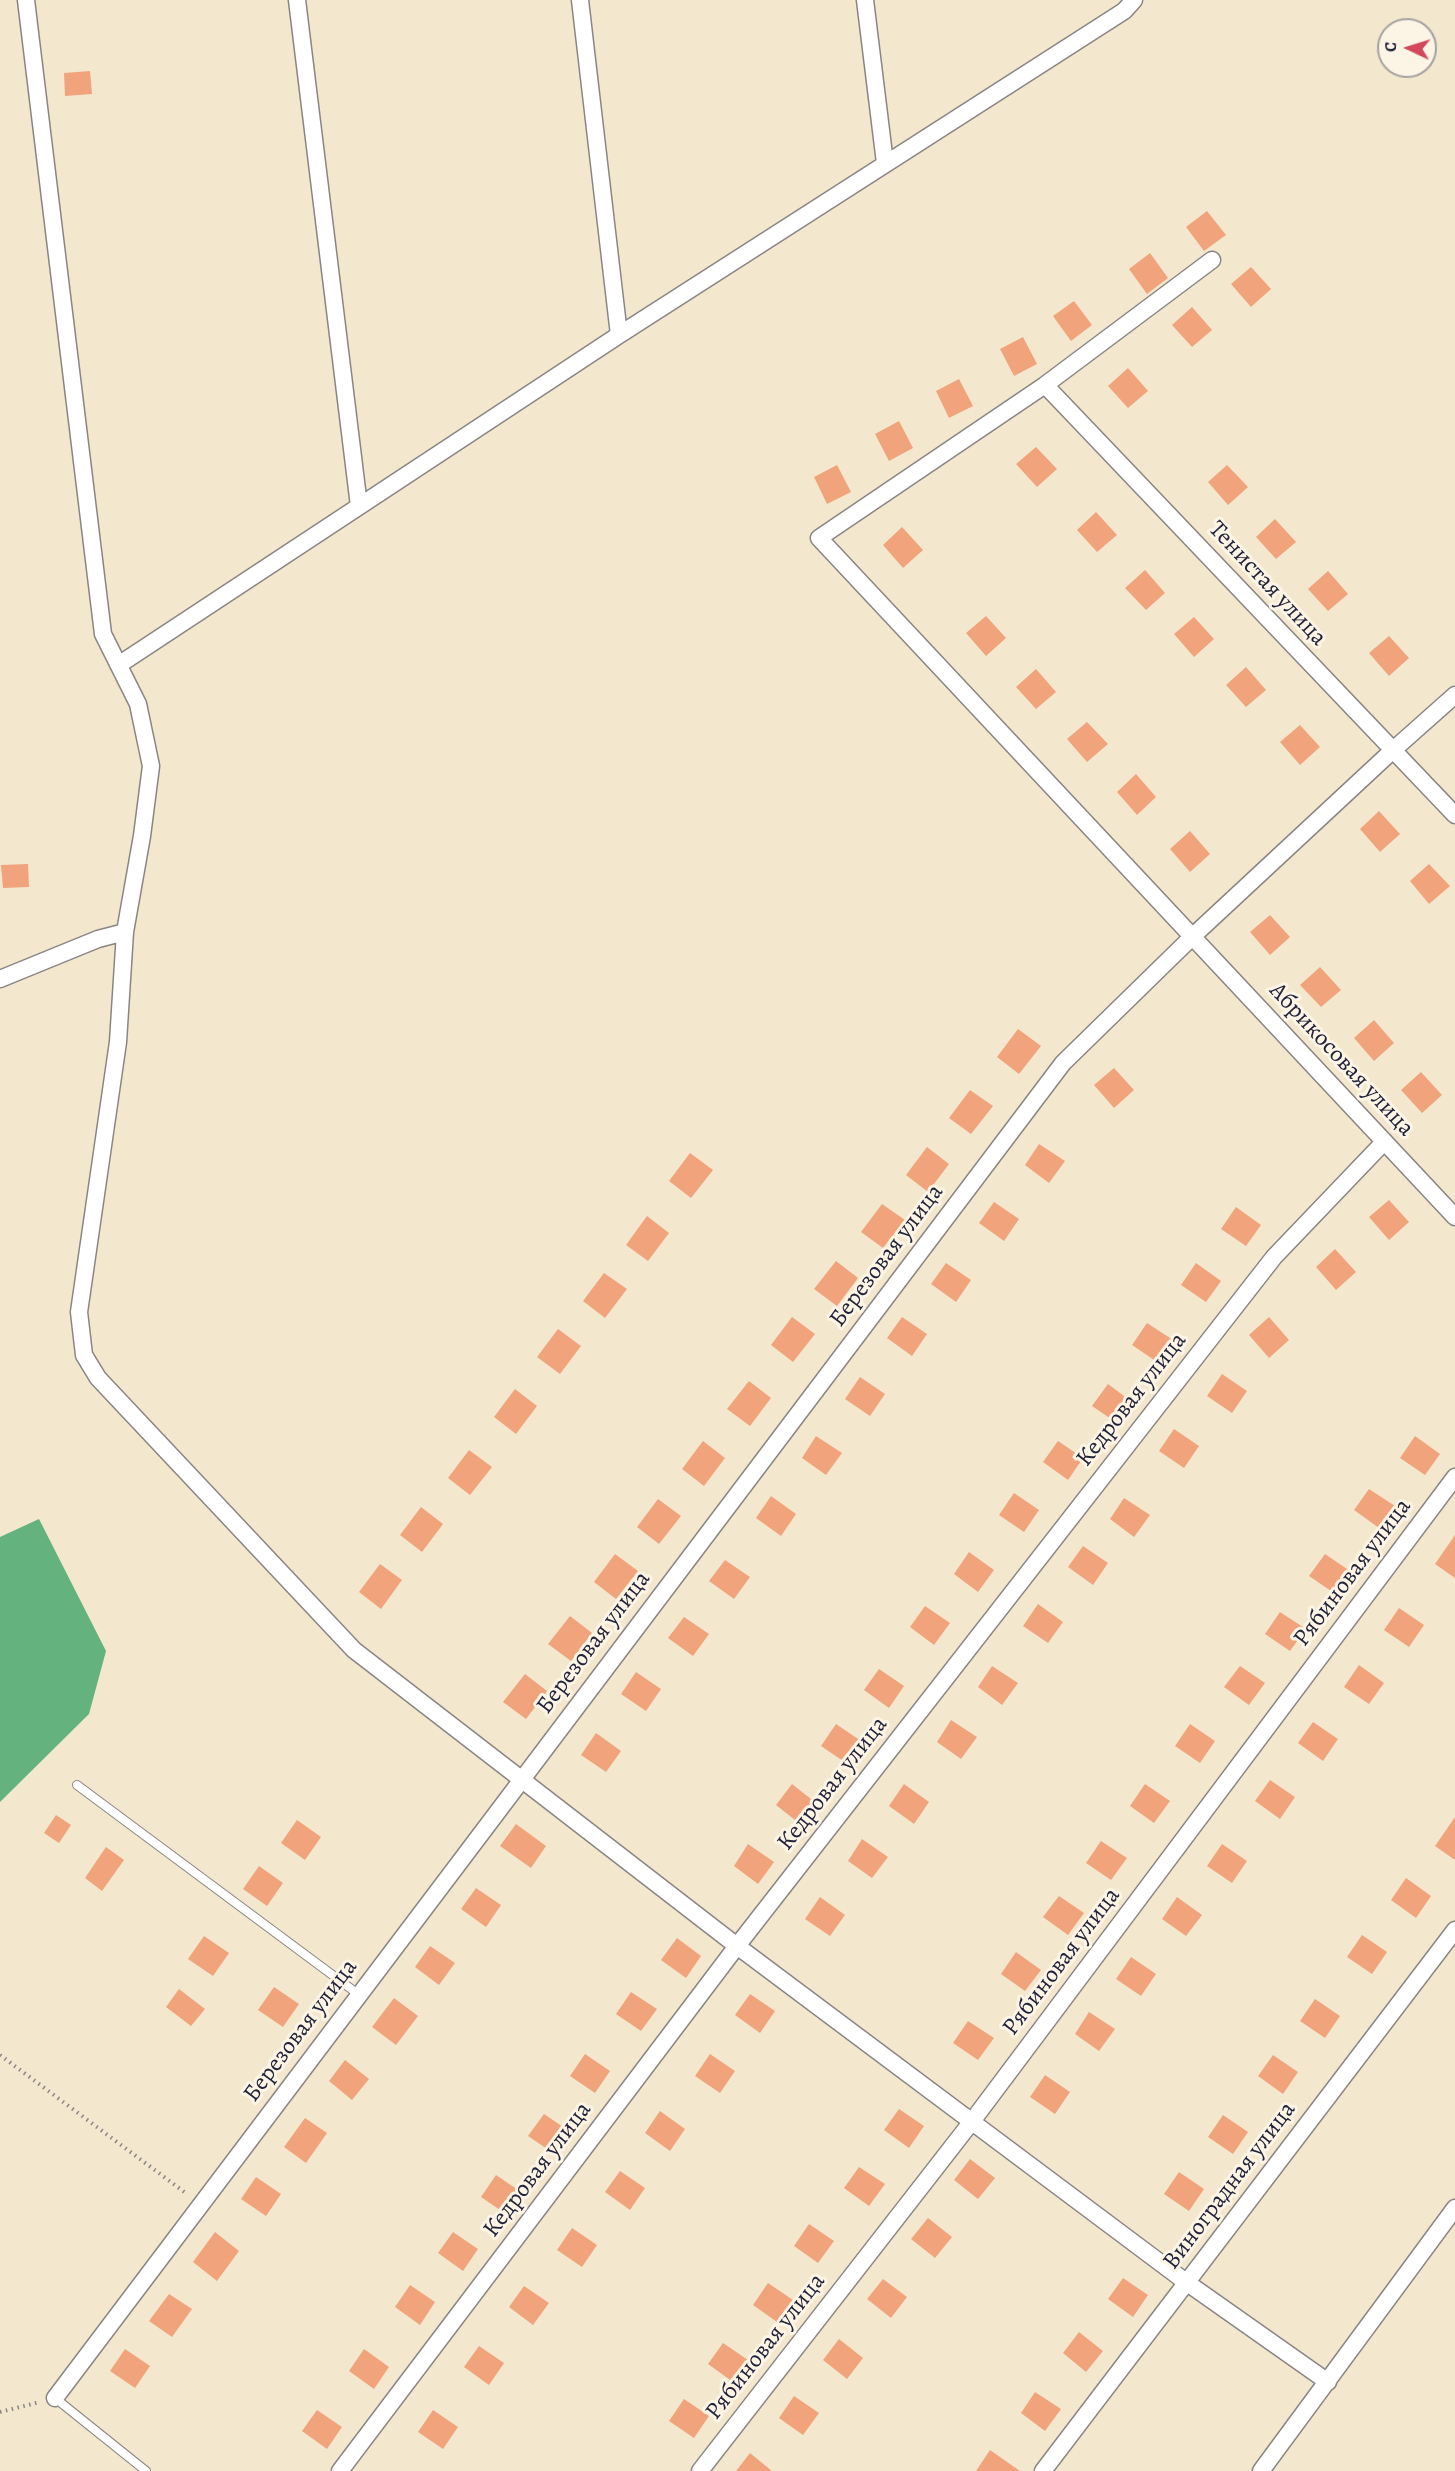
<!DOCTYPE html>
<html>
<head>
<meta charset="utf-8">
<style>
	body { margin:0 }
	#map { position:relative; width:1455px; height:2471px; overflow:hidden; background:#f3e8ce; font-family:Alegreya,serif }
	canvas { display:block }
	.north { position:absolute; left:1377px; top:18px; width:60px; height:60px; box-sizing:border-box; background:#fcf5e5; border:2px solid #a5a1a1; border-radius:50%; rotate:274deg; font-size:16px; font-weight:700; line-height:24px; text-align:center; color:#22223b }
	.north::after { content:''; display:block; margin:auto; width:21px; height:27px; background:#d1495b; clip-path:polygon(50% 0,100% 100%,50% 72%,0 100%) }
</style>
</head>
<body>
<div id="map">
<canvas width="1455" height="2471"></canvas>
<div class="north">С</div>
</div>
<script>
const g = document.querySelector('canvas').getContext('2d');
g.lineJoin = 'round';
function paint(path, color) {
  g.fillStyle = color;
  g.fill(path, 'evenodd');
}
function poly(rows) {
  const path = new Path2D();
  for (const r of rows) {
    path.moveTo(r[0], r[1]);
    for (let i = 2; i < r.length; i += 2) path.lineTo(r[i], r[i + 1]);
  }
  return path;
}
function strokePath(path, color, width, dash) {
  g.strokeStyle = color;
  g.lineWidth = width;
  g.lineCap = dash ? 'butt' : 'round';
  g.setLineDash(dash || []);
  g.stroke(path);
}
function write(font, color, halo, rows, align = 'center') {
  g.font = font + ' Alegreya,serif';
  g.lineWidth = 6;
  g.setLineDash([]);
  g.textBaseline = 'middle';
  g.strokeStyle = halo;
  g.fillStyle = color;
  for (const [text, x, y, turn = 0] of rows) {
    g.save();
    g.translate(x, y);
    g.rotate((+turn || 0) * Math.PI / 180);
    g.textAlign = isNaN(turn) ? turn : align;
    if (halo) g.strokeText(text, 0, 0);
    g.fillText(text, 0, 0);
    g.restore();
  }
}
paint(poly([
	[39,1519,106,1651,89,1714,0,1802,0,1537]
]), '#64b27e');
paint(poly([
	[90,71,92,94,65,96,64,73],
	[1207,211,1226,235,1204,251,1186,227],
	[1150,253,1168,278,1147,294,1129,269],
	[1251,267,1271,289,1251,307,1231,284],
	[1074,301,1092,325,1071,341,1053,316],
	[1192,307,1212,330,1192,347,1172,325],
	[1023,337,1037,364,1014,376,1000,349],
	[1128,368,1148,391,1128,408,1108,386],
	[959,379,973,406,949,418,936,391],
	[899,421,913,448,889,461,875,434],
	[1036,447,1057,469,1037,487,1016,464],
	[837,465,851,492,827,504,814,477],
	[1227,465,1248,487,1228,505,1208,482],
	[1096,512,1117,535,1097,552,1077,530],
	[1275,519,1296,542,1276,559,1256,537],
	[902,527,923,550,903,568,883,545],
	[1145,570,1165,593,1146,610,1125,588],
	[1328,571,1348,594,1328,611,1308,589],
	[986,616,1006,638,986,656,966,633],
	[1194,617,1214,639,1194,657,1174,634],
	[1389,636,1409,658,1389,676,1369,653],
	[1246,667,1266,690,1246,707,1226,685],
	[1036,669,1056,692,1036,709,1016,687],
	[1087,722,1108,744,1087,762,1067,739],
	[1300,725,1320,747,1300,765,1280,742],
	[1136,774,1156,797,1137,815,1117,792],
	[1379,811,1400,834,1380,852,1360,829],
	[1190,831,1210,854,1190,872,1170,849],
	[28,864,29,887,3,888,1,865],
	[1429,864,1450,886,1429,904,1410,881],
	[1270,915,1290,937,1270,955,1250,932],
	[1320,967,1341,990,1321,1007,1300,985],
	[1374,1020,1394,1043,1374,1061,1354,1038],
	[1018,1029,1041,1046,1019,1074,997,1057],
	[1114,1068,1134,1090,1114,1108,1094,1085],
	[1421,1072,1442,1095,1422,1113,1401,1090],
	[970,1090,993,1106,971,1134,949,1118],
	[1039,1144,1065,1161,1049,1183,1025,1165],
	[927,1147,949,1164,928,1192,906,1175],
	[690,1153,713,1170,691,1198,669,1181],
	[1389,1200,1409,1222,1389,1240,1369,1217],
	[994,1202,1019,1219,1004,1241,979,1223],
	[882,1204,905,1220,883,1248,861,1232],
	[1236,1207,1261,1225,1246,1246,1221,1229],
	[647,1216,669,1233,648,1261,626,1245],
	[1335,1249,1356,1272,1336,1290,1316,1267],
	[836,1261,858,1278,837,1306,814,1289],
	[946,1263,971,1280,956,1302,931,1284],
	[1196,1263,1221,1281,1206,1302,1181,1285],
	[604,1273,627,1289,605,1318,583,1301],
	[792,1317,815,1334,793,1362,771,1345],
	[902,1317,927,1334,912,1356,887,1338],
	[1269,1317,1289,1340,1269,1358,1249,1335],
	[1147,1323,1173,1340,1157,1362,1132,1345],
	[558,1329,581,1346,560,1374,537,1357],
	[1222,1374,1247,1391,1232,1413,1207,1396],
	[860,1377,885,1394,870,1416,845,1399],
	[749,1381,771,1398,750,1426,727,1409],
	[1108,1384,1132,1402,1117,1423,1092,1406],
	[515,1389,537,1406,516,1434,494,1417],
	[1174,1429,1199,1446,1184,1468,1159,1451],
	[816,1436,842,1453,826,1475,802,1458],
	[1415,1436,1440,1454,1425,1475,1400,1458],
	[703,1441,725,1458,704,1486,682,1469],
	[1058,1441,1083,1458,1068,1480,1043,1462],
	[469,1450,492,1467,470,1495,448,1478],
	[1369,1489,1395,1506,1379,1528,1354,1510],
	[1014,1493,1039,1510,1024,1532,999,1515],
	[771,1496,796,1514,781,1536,756,1518],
	[1124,1498,1150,1515,1134,1537,1110,1519],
	[658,1499,681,1516,659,1544,637,1527],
	[421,1507,443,1524,422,1552,400,1535],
	[1455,1535,1455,1578,1435,1564],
	[1083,1546,1108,1563,1093,1585,1068,1567],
	[969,1552,994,1570,978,1592,954,1574],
	[615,1554,638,1571,616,1599,594,1582],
	[1325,1554,1350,1571,1334,1593,1309,1576],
	[725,1560,750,1577,734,1599,709,1581],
	[380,1564,402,1580,381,1609,359,1592],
	[1038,1604,1063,1622,1048,1643,1023,1626],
	[925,1606,950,1623,934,1645,910,1627],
	[1399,1608,1424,1625,1409,1647,1384,1630],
	[1280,1612,1306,1629,1290,1651,1265,1634],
	[570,1616,592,1633,571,1661,548,1644],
	[684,1617,709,1634,693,1656,668,1638],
	[1359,1665,1384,1683,1369,1704,1344,1687],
	[992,1666,1018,1683,1002,1705,978,1687],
	[1240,1666,1265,1683,1249,1705,1224,1687],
	[879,1669,904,1686,889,1708,864,1690],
	[636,1672,661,1689,646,1711,621,1694],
	[525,1674,547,1691,526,1719,503,1702],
	[951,1720,977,1737,961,1759,937,1742],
	[1313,1722,1338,1739,1323,1761,1298,1743],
	[836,1724,861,1741,846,1763,821,1746],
	[1190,1724,1215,1741,1200,1763,1175,1746],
	[596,1733,621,1751,606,1772,581,1755],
	[1270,1780,1295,1797,1280,1819,1255,1801],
	[792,1784,816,1803,800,1824,776,1805],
	[904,1784,929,1802,914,1824,889,1806],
	[1145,1784,1170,1801,1154,1823,1130,1806],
	[56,1815,71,1825,59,1843,44,1833],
	[1455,1817,1455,1860,1435,1846],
	[297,1820,321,1837,305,1860,281,1843],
	[516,1824,546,1846,531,1868,500,1846],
	[862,1839,888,1857,872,1878,848,1861],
	[1101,1841,1127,1858,1111,1880,1086,1863],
	[748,1844,774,1862,758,1884,734,1866],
	[1222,1844,1247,1861,1232,1883,1207,1866],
	[106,1847,124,1860,102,1891,85,1878],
	[259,1866,283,1883,267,1906,243,1889],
	[1406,1878,1431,1896,1416,1918,1391,1900],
	[476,1888,501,1905,486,1927,461,1909],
	[1059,1896,1084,1913,1068,1935,1043,1917],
	[820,1897,845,1915,830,1936,805,1919],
	[1177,1897,1202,1915,1186,1936,1162,1919],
	[1362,1935,1387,1952,1372,1974,1347,1957],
	[204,1936,229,1953,213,1976,188,1959],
	[677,1938,701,1956,686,1978,661,1960],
	[430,1946,455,1963,439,1985,415,1967],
	[1016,1952,1041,1970,1025,1991,1001,1974],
	[1131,1957,1156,1974,1141,1996,1116,1979],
	[274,1987,299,2004,283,2027,258,2010],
	[179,1989,205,2009,191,2026,166,2007],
	[631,1992,657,2009,641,2031,616,2014],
	[750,1994,775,2011,760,2033,735,2015],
	[394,1998,418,2016,396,2045,372,2027],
	[1315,1999,1340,2016,1325,2038,1300,2021],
	[1089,2012,1115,2029,1099,2051,1075,2034],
	[968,2021,994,2038,978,2060,953,2043],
	[585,2054,610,2071,595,2093,570,2076],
	[710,2054,735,2071,720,2093,695,2076],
	[1273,2055,1298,2072,1283,2094,1258,2076],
	[345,2060,369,2079,352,2100,329,2081],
	[1045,2075,1070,2092,1055,2114,1030,2097],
	[899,2109,924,2126,909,2148,884,2130],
	[660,2111,685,2129,670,2151,645,2133],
	[544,2114,569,2131,553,2153,528,2136],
	[1223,2115,1248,2132,1233,2154,1208,2137],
	[305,2118,327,2133,306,2163,284,2147],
	[970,2159,995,2178,978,2199,954,2180],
	[859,2167,885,2184,869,2206,844,2188],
	[620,2171,645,2188,630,2210,605,2192],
	[1179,2172,1204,2189,1189,2211,1164,2194],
	[496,2175,521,2192,506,2214,481,2197],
	[256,2177,281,2194,266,2216,241,2199],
	[928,2218,952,2237,935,2258,911,2239],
	[809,2224,834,2241,818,2263,794,2246],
	[572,2228,597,2245,582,2267,557,2250],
	[215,2232,239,2251,217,2281,193,2262],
	[453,2232,478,2249,463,2271,438,2253],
	[1123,2278,1148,2295,1133,2317,1108,2299],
	[883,2279,907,2297,891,2318,867,2299],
	[768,2283,793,2300,777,2322,753,2305],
	[410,2285,435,2302,420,2325,395,2307],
	[524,2286,549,2303,533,2325,509,2307],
	[169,2294,192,2309,172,2337,149,2321],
	[1079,2332,1103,2351,1086,2372,1063,2353],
	[839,2339,863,2358,847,2379,823,2360],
	[723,2343,748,2360,733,2382,708,2364],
	[479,2346,504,2363,489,2385,464,2367],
	[125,2349,150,2366,135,2388,110,2371],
	[364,2349,389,2367,374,2389,349,2371],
	[1035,2392,1061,2409,1045,2431,1021,2413],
	[794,2396,819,2413,803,2435,779,2418],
	[684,2399,709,2416,694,2438,669,2421],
	[317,2410,342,2427,327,2449,302,2431],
	[433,2410,458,2427,443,2449,418,2432],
	[990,2450,1020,2471,976,2471],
	[750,2453,772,2471,736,2471]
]), '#f1a37c');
const service = poly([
	[77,1785,358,1994],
	[55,2398,146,2471]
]);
const minor = poly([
	[26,0,103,634,138,704,151,766,142,836,125,932,118,1042,79,1312,84,1355,98,1378,354,1650,737,1946,1186,2282,1328,2382],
	[297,0,359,506],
	[580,0,619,335],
	[865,0,885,163],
	[1212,260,1045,385,819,538,1455,1217],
	[1045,385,1455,815],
	[120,664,619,335,1124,11,1134,0],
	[0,979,98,939,125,932],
	[55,2398,1063,1063,1193,936,1392,751,1455,695],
	[340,2471,737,1946,1274,1257,1384,1142],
	[700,2471,973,2120,1455,1477],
	[1043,2471,1455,1930],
	[1261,2471,1455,2208]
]);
strokePath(service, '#8a8584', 10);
strokePath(minor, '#8a8584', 19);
strokePath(poly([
	[0,2055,187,2194],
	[0,2412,40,2402]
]), '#8a8584', 4, [1.5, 4.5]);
strokePath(service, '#fff', 8);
strokePath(minor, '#fff', 16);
write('24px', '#22223b', '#fcf5e5', [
	["Тенистая улица",1267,584,47],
	["Абрикосовая улица",1341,1060,47],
	["Березовая улица",887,1256,-53],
	["Кедровая улица",1132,1400,-52],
	["Рябиновая улица",1353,1573,-53],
	["Березовая улица",594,1643,-53],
	["Кедровая улица",833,1784,-52],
	["Рябиновая улица",1062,1962,-53],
	["Березовая улица",301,2031,-53],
	["Кедровая улица",538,2170,-53],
	["Виноградная улица",1230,2186,-53],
	["Рябиновая улица",766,2347,-52]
]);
</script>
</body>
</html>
